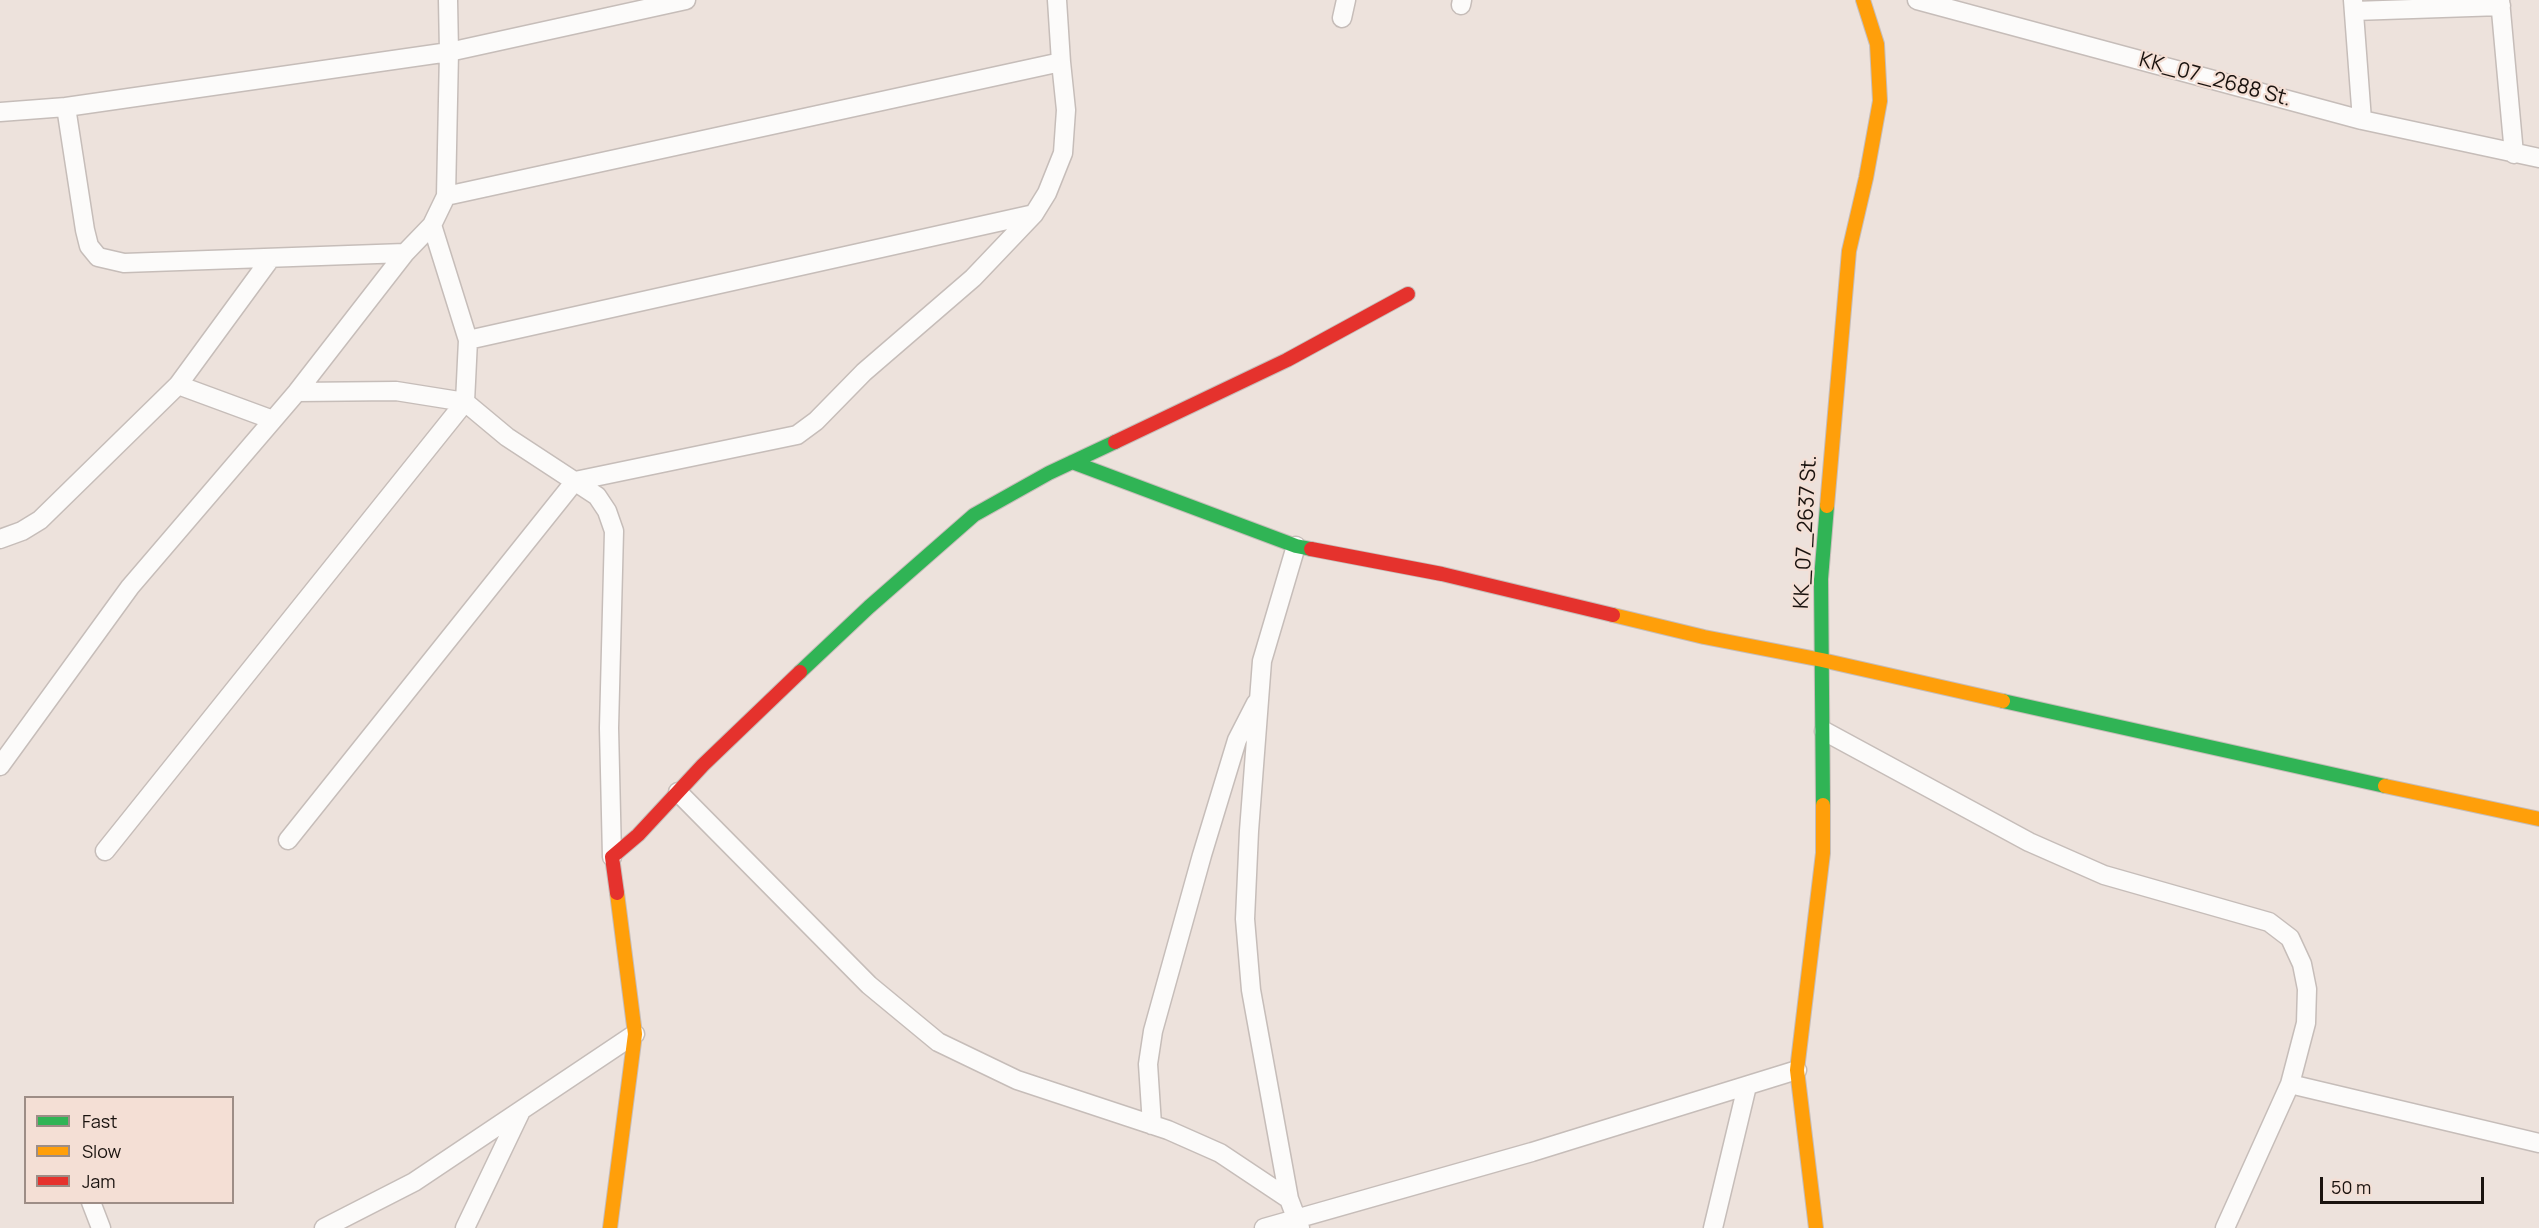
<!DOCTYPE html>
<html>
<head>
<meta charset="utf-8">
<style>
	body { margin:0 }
	#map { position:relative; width:2539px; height:1228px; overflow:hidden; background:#ede2dc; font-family:Manrope,sans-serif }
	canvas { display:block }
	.legend { position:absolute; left:24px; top:1096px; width:210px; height:108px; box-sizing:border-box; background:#f4dfd5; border:2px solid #9d8d86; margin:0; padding:8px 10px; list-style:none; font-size:18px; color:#1a130f }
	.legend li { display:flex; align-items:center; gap:12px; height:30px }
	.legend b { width:30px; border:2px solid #9d8d86 }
	.scale { position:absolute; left:2320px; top:1177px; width:164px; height:27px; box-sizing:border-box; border:3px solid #1a130f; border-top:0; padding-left:8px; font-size:18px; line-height:21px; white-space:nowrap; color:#1a130f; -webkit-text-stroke:4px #f4dfd5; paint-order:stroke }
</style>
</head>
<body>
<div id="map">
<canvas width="2539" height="1228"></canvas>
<ul class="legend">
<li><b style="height:8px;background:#30b455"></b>Fast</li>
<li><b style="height:8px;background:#ff9f0a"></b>Slow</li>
<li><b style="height:8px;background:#e5322d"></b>Jam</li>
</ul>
<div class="scale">50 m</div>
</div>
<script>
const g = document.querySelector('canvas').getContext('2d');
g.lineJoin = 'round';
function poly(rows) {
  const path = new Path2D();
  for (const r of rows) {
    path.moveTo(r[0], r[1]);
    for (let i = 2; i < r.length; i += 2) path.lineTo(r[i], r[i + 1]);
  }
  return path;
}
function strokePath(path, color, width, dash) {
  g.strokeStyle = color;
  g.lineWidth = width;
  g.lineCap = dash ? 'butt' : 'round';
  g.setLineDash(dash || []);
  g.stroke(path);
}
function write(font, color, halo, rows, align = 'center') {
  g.font = font + ' Manrope,sans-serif';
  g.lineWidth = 4.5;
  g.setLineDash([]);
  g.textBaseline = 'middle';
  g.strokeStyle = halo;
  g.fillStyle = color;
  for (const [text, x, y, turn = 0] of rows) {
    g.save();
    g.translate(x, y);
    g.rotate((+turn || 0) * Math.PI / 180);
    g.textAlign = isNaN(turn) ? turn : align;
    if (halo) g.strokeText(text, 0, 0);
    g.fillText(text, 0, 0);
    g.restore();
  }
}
const street = poly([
	[1917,0,2362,120,2539,158],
	[2353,0,2362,120],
	[2500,0,2514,154],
	[1461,5,1462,0],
	[2354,11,2501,6],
	[1342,18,1346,0],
	[66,107,85,230,89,246,98,257,124,263,405,253],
	[0,112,66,107,449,52,686,0],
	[446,196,1061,62,1057,0],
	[468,340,1034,214],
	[178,385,273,420],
	[297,392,396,391,465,402,507,437,597,496,607,511,614,531,609,728,612,857],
	[0,539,22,531,40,520,178,385,271,258],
	[1296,546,1262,661,1249,831,1245,919,1251,990,1289,1199,1300,1228],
	[1824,731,2029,842,2104,875,2269,922,2290,938,2302,964,2307,989,2306,1023,2290,1084,2225,1228],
	[0,766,130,587,297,392,405,253,432,225,446,196,449,52,448,0],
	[678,792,869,985,938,1042,1017,1080,1168,1130,1220,1153,1289,1199],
	[288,840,575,481,797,435,816,421,864,372,973,278,1034,214,1047,193,1063,153,1066,110,1061,62],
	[105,851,465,402,468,340,432,225],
	[2290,1084,2539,1143],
	[1152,1125,1148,1064,1153,1031,1202,855,1237,740,1256,703],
	[91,1202,101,1228],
	[324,1228,414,1182,635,1034],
	[465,1228,520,1113],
	[1264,1228,1532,1152,1797,1070],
	[1713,1228,1747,1086]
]);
const fast = poly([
	[1072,462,1296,546,1311,549],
	[800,672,869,607,974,515,1049,473,1115,442],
	[2003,701,2385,786],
	[1823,805,1821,579,1827,506]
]);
const slow = poly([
	[1827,506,1849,251,1866,178,1880,101,1877,44,1863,0],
	[1613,615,1704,637,1822,660,2003,701],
	[2385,786,2539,819],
	[610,1228,635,1034,617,893],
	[1816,1228,1797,1070,1823,853,1823,805]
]);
const jam = poly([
	[1115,442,1287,360,1408,294],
	[1311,549,1442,574,1613,615],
	[617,893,612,857,638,835,703,765,800,672]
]);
strokePath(street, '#c6bdb9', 21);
strokePath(fast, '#c6bdb9', 16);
strokePath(slow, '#c6bdb9', 16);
strokePath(jam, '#c6bdb9', 16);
strokePath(street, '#fcfbfa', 18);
strokePath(fast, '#30b455', 14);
strokePath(slow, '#ff9f0a', 14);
strokePath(jam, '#e5322d', 14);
write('21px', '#1a130f', '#f4dfd5', [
	["KK_07_2688 St.",2215,80,15],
	["KK_07_2637 St.",1806,532,-87]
]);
</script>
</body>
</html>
